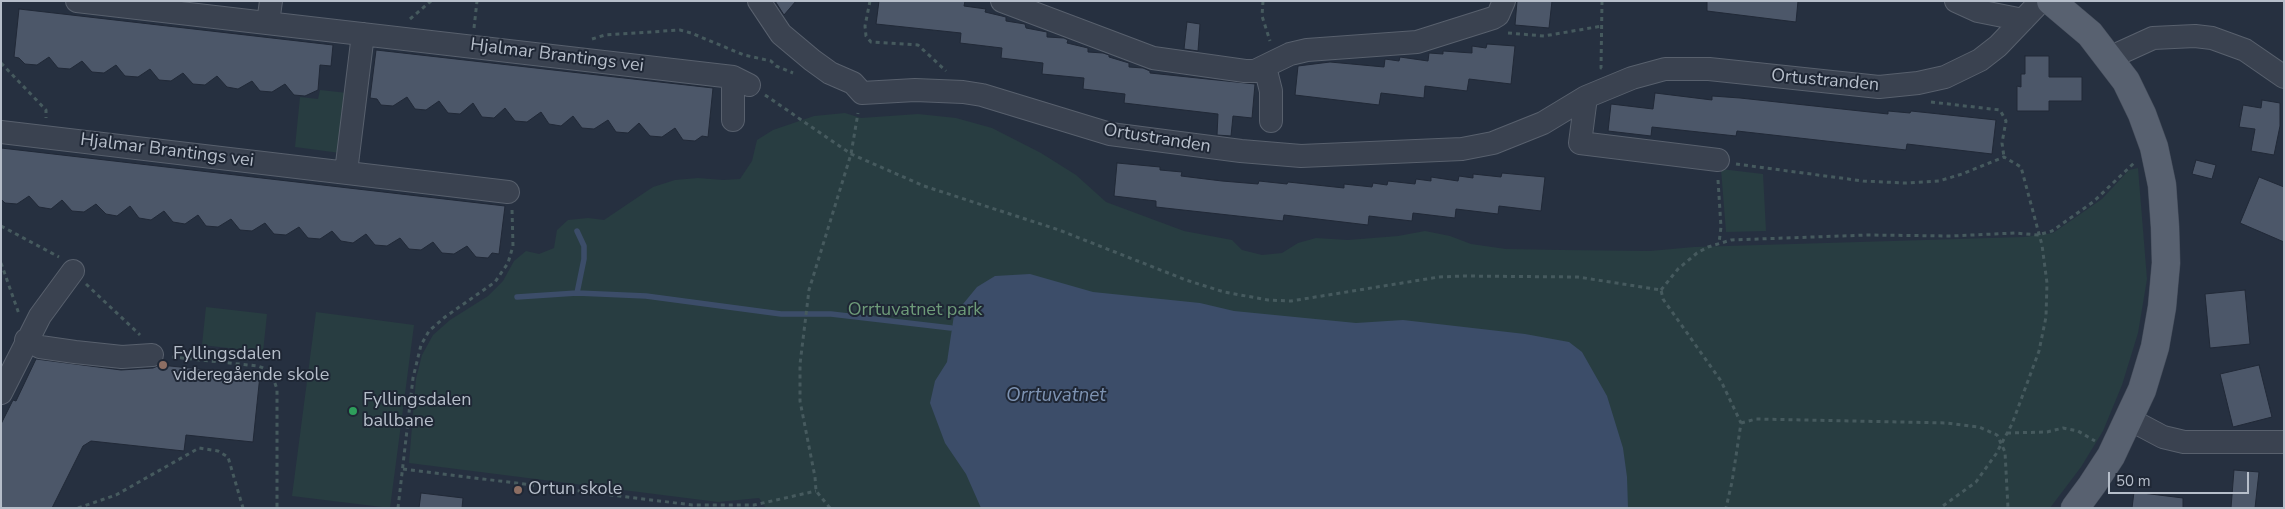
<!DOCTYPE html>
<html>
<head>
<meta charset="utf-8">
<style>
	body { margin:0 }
	#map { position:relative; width:2285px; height:509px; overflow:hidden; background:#263040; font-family:"Nunito Sans",sans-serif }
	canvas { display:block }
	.frame { position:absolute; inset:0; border:2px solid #b6beca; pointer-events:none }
	.scale { position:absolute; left:2108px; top:472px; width:141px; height:22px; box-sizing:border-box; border:2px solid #b6beca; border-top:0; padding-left:6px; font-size:15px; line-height:18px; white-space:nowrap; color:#b6beca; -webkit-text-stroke:4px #1f2735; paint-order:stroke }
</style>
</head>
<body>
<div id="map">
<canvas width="2285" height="509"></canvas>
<div class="frame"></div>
<div class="scale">50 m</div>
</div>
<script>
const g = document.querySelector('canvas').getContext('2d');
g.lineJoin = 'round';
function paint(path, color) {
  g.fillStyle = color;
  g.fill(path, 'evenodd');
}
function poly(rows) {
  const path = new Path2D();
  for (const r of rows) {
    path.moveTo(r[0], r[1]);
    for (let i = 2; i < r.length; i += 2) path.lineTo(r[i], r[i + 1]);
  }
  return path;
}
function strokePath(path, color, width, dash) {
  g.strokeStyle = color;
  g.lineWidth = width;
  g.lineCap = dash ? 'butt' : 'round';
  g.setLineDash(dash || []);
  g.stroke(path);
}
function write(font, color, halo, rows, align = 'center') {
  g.font = font + ' "Nunito Sans",sans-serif';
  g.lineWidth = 4;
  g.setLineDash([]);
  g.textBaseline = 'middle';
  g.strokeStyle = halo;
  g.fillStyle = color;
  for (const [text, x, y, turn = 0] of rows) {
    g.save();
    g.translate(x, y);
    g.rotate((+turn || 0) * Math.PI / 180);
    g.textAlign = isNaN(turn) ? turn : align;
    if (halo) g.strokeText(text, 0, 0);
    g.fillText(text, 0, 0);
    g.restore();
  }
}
paint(poly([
	[320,90,348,93,340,153,295,147,300,97,318,99],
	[845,113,861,118,918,114,956,118,992,128,1041,153,1076,175,1106,202,1184,231,1232,240,1242,250,1262,255,1282,253,1298,243,1316,238,1348,240,1398,236,1425,231,1450,236,1471,244,1506,249,1562,250,1650,251,1694,247,2024,237,2053,233,2102,199,2129,170,2138,168,2147,279,2138,333,2122,385,2103,431,2081,467,2050,508,766,508,759,498,718,502,409,463,416,379,422,355,433,335,450,320,488,296,503,281,514,261,526,251,539,254,554,248,557,230,568,220,588,218,604,220,653,187,675,180,698,178,723,180,740,179,752,161,757,140,773,130,814,116],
	[1721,169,1763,174,1766,231,1726,232],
	[206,307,267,314,263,352,202,345],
	[316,312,414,325,390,508,292,496]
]), '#283d41');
paint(poly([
	[1030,274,1093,292,1200,303,1234,311,1356,323,1403,320,1525,334,1569,342,1582,352,1607,396,1623,448,1627,477,1628,508,981,508,966,474,945,443,930,403,935,381,947,362,954,315,977,287,995,276]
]), '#3c4d69');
strokePath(poly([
	[577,231,584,246,584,259,577,293],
	[517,297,577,293,646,296,781,314,831,314,951,328]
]), '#3c4d69', 5.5);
const building = poly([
	[775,1,796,1,784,15,775,1],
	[879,1,965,1,964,6,986,9,985,12,1006,17,1006,21,1025,24,1026,28,1047,32,1047,37,1064,38,1068,40,1067,43,1088,48,1088,52,1103,53,1109,55,1109,57,1129,63,1129,67,1143,68,1150,71,1150,73,1255,84,1252,118,1233,116,1231,136,1217,135,1218,114,1124,103,1125,94,1083,89,1084,78,1042,74,1043,63,1001,58,1002,48,960,43,961,33,876,24,879,1],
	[1517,1,1552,1,1549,28,1515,25,1517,1],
	[1707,1,1798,1,1796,22,1707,11,1707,1],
	[19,9,333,45,331,66,320,65,318,90,305,96,294,95,285,84,272,92,260,91,252,81,238,89,227,87,217,76,205,85,193,84,183,73,171,81,159,80,150,69,138,77,125,76,116,65,104,73,92,72,82,61,70,69,58,68,49,57,37,65,25,64,19,58,14,57,19,9],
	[1187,22,1200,24,1198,51,1184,49,1187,22],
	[1487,44,1515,46,1511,84,1469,79,1467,91,1425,86,1424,98,1381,93,1379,105,1295,95,1298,66,1330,62,1384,67,1385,59,1399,61,1400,57,1428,61,1429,53,1443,54,1443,51,1472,53,1472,46,1486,48,1487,44],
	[376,50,713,88,708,137,702,136,695,141,683,140,675,128,662,137,650,136,639,123,628,133,616,132,608,120,594,129,582,128,573,116,561,126,549,124,541,112,527,122,515,121,505,108,494,118,482,117,473,103,460,114,448,113,439,101,426,110,415,109,407,97,393,106,381,105,377,99,370,98,376,50],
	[2025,56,2049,56,2049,77,2082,77,2082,101,2049,101,2049,111,2017,111,2017,86,2021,87,2021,74,2025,74,2025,56],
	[1655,93,1712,100,1712,96,1740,98,1888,114,1888,111,1910,113,1911,111,1996,120,1992,154,1907,144,1906,150,1737,131,1736,136,1652,127,1651,136,1608,131,1611,104,1653,109,1655,93],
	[2262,100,2280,103,2280,126,2274,155,2251,151,2255,129,2239,127,2243,105,2261,108,2262,100],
	[1,148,505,206,499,254,492,253,488,258,476,257,467,246,454,254,442,253,433,242,421,250,409,249,400,238,387,246,375,245,366,234,353,243,341,241,332,231,320,239,308,238,299,227,286,235,274,234,265,223,252,231,240,230,231,219,218,227,206,226,198,215,185,224,173,222,164,211,151,220,139,218,130,206,117,216,106,214,96,204,84,212,72,211,62,200,51,209,39,207,29,196,17,204,5,203,1,199,1,148],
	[2196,160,2216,165,2212,179,2192,174,2196,160],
	[1117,163,1160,167,1160,170,1182,172,1181,176,1222,181,1258,184,1259,181,1287,184,1288,182,1344,188,1344,184,1372,187,1373,183,1387,185,1388,181,1415,184,1416,179,1431,181,1431,177,1458,181,1459,176,1473,178,1473,174,1501,177,1502,173,1545,177,1541,211,1499,206,1498,214,1456,209,1455,218,1413,213,1412,221,1369,216,1368,225,1284,215,1283,221,1156,207,1156,201,1114,196,1117,163],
	[2259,177,2284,187,2284,242,2240,223,2259,177],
	[2245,290,2250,344,2210,348,2205,294,2245,290],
	[36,359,121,370,153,368,160,365,260,375,253,442,186,435,184,451,91,441,83,446,52,508,1,508,1,424,13,400,16,401,36,359],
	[2259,365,2272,417,2233,427,2220,374,2259,365],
	[2234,470,2259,472,2255,508,2231,508,2234,470],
	[2134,492,2183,498,2183,508,2132,508,2134,492],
	[421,493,463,498,462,508,419,508,421,493]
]);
paint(building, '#4c5769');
strokePath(building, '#212937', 1);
const minor = poly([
	[77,1,733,77,749,85],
	[759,1,781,34,812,60,830,73,853,83,862,93,915,90,963,92,982,95,1110,134,1241,151,1301,156,1462,149,1493,143,1543,123,1586,97,1632,78,1665,69,1709,69,1879,87,1918,83,1945,77,1980,60,1998,46,2041,1],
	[1002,1,1153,58,1245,71,1255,71,1290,54,1307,50,1417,42,1493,18,1498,15,1504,1],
	[1956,1,1978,11,2023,20],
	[268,23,271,1],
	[2109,58,2153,38,2195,36,2212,38,2245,50,2284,77],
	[1265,67,1271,91,1271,121],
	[733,77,733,120],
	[1586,97,1580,143,1718,160],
	[1,132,508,192],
	[346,172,363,34],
	[26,340,40,347,75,352,122,357,152,355],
	[1,393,40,316,73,271],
	[2129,419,2163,437,2184,442,2284,442]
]);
const major = poly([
	[2051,1,2090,34,2126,81,2142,114,2154,147,2162,185,2165,227,2166,263,2162,307,2155,347,2142,390,2111,456,2092,485,2075,508]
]);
strokePath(minor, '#58606d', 24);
strokePath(major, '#434b59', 29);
strokePath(poly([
	[870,1,865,26,866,36,871,42,918,45,946,71],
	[1263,1,1262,16,1270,41],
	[1602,1,1601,68,1603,69],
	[410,19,431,1],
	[474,28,477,1],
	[1508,33,1544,36,1602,26],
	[592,39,605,35,680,30,691,33,744,55,771,61,776,66,793,73],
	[1,63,46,110,46,118],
	[765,95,851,154,924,186,1059,230,1186,280,1224,292,1268,300,1291,301,1439,277,1463,276,1578,277,1661,290,1663,299,1721,381,1741,423,1732,482,1726,508],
	[1931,102,2000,110,2006,121,2002,143,2004,157],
	[1736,164,1863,181,1905,183,1939,181,1962,174,2004,157,2021,167,2042,245,2047,283,2046,317,2039,351,2012,424,1996,454,1976,482,1940,508],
	[1718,180,1721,227,1719,243],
	[1,226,59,257],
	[1,263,19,314],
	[86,284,140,335],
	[1661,290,1678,269,1697,253,1708,247,1731,240,1868,235,1951,236,2015,233,2038,235,2052,231,2093,202,2134,163],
	[172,357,258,366,266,369,272,375,277,389,277,508],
	[1741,423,1756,419,1947,423,1979,427,1997,435,2005,452,2008,508],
	[2007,433,2047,432,2063,428,2078,431,2095,441],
	[403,469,692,505,754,505,816,491],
	[78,508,116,495,199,448,218,451,228,457,243,508],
	[398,508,413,378,421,345,429,331,445,317,495,282,508,263,513,246,512,209],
	[830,508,816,491,815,477,800,401,800,364,809,290,851,154,858,113]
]), '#465a5e', 3, [4, 4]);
strokePath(minor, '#3a4250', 22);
strokePath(major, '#586170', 28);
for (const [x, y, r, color] of [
	[163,365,5,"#8d6e63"],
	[353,411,5,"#2e9e5b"],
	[518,490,5,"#8d6e63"]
]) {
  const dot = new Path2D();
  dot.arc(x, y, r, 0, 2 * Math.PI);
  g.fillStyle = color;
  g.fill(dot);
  strokePath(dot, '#1f2735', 2);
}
write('18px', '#b6beca', '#1f2735', [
	["Hjalmar Brantings vei",557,56,7],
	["Ortustranden",1825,81,5],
	["Ortustranden",1157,139,9],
	["Hjalmar Brantings vei",167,151,7]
]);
write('18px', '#6e9b79', '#1f2735', [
	["Orrtuvatnet park",915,311]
]);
write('18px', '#b6beca', '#1f2735', [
	["Fyllingsdalen",173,355],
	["videregående skole",173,376],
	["Fyllingsdalen",363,401],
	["ballbane",363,422],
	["Ortun skole",528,490]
], 'left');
write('italic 19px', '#7e93b2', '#1f2735', [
	["Orrtuvatnet",1056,396]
]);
</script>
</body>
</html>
